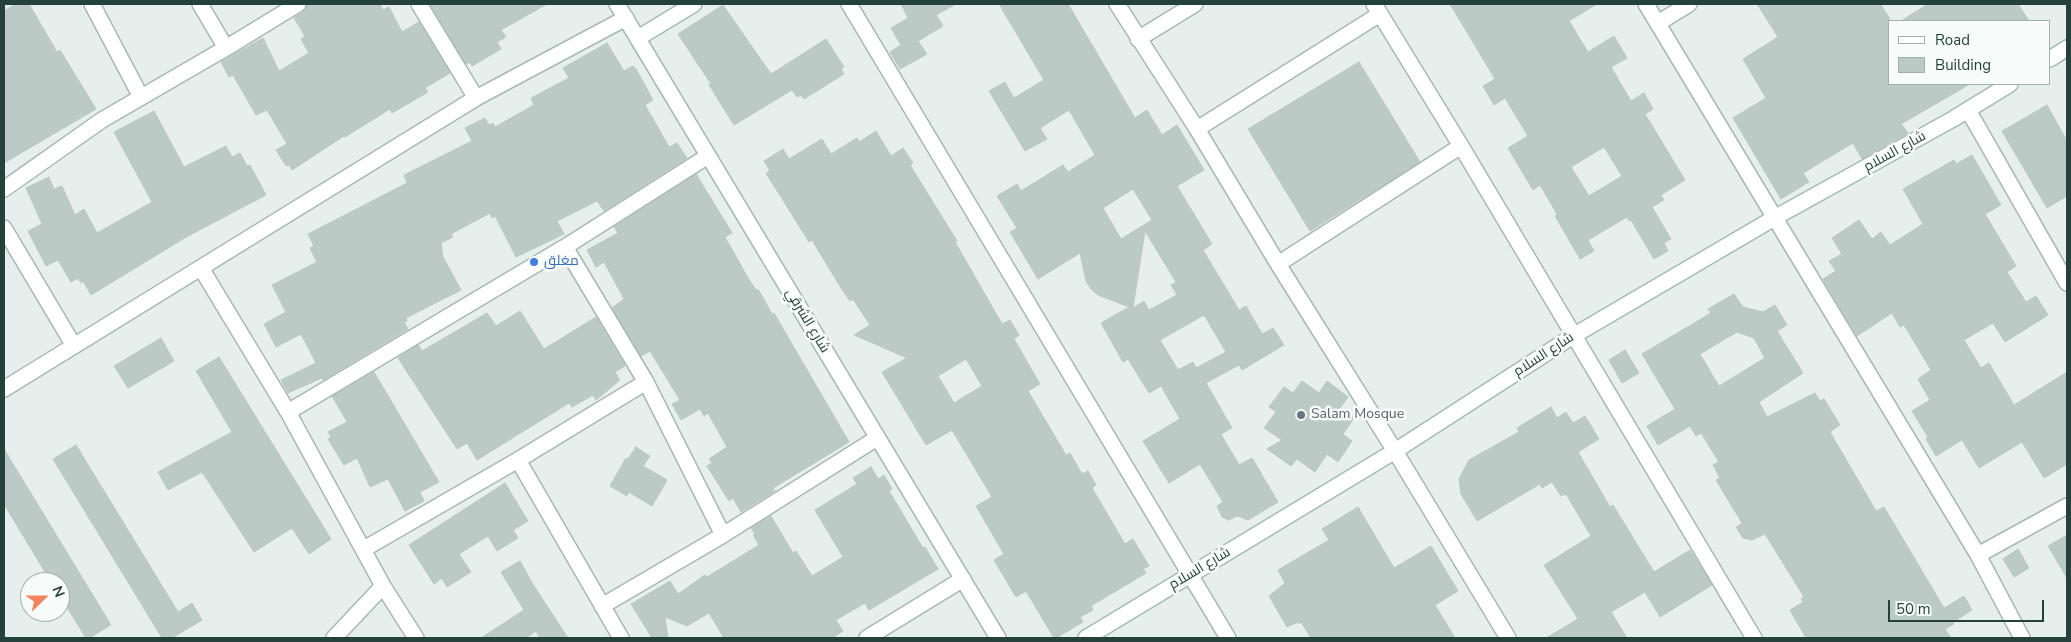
<!DOCTYPE html>
<html>
<head>
<meta charset="utf-8">
<style>
	body { margin:0 }
	#map { position:relative; width:2071px; height:642px; overflow:hidden; background:#e6efeb; font-family:"Nunito Sans",sans-serif }
	canvas { display:block }
	.frame { position:absolute; inset:0; border:5px solid #24423a; pointer-events:none }
	.legend { position:absolute; left:1888px; top:20px; width:162px; height:65px; box-sizing:border-box; background:#f7fbf9; border:1px solid #a3b1ad; margin:0; padding:6px 9px; list-style:none; font-size:15px; color:#24423a }
	.legend li { display:flex; align-items:center; gap:10px; height:25px }
	.legend b { width:25px; border:1px solid #a3b1ad }
	.north { position:absolute; left:20px; top:572px; width:50px; height:50px; box-sizing:border-box; background:#f7fbf9; border:1px solid #a3b1ad; border-radius:50%; rotate:68deg; font-size:14px; font-weight:700; line-height:20px; text-align:center; color:#24423a }
	.north::after { content:''; display:block; margin:auto; width:18px; height:22px; background:#f4845f; clip-path:polygon(50% 0,100% 100%,50% 72%,0 100%) }
	.scale { position:absolute; left:1888px; top:600px; width:156px; height:22px; box-sizing:border-box; border:2px solid #24423a; border-top:0; padding-left:6px; font-size:15px; line-height:18px; white-space:nowrap; color:#24423a; -webkit-text-stroke:4px #f7fbf9; paint-order:stroke }
</style>
</head>
<body>
<div id="map">
<canvas width="2071" height="642"></canvas>
<div class="frame"></div>
<ul class="legend">
<li><b style="height:6px;background:#fff"></b>Road</li>
<li><b style="height:14px;background:#bbcac4"></b>Building</li>
</ul>
<div class="north">N</div>
<div class="scale">50 m</div>
</div>
<script>
const g = document.querySelector('canvas').getContext('2d');
g.lineJoin = 'round';
function paint(path, color) {
  g.fillStyle = color;
  g.fill(path, 'evenodd');
}
function poly(rows) {
  const path = new Path2D();
  for (const r of rows) {
    path.moveTo(r[0], r[1]);
    for (let i = 2; i < r.length; i += 2) path.lineTo(r[i], r[i + 1]);
  }
  return path;
}
function strokePath(path, color, width, dash) {
  g.strokeStyle = color;
  g.lineWidth = width;
  g.lineCap = dash ? 'butt' : 'round';
  g.setLineDash(dash || []);
  g.stroke(path);
}
function write(font, color, halo, rows, align = 'center') {
  g.font = font + ' "Nunito Sans",Cairo,sans-serif';
  g.lineWidth = 5;
  g.setLineDash([]);
  g.textBaseline = 'middle';
  g.strokeStyle = halo;
  g.fillStyle = color;
  for (const [text, x, y, turn = 0] of rows) {
    g.save();
    g.translate(x, y);
    g.rotate((+turn || 0) * Math.PI / 180);
    g.textAlign = isNaN(turn) ? turn : align;
    if (halo) g.strokeText(text, 0, 0);
    g.fillText(text, 0, 0);
    g.restore();
  }
}
const building = poly([
	[16,4,29,4,57,52,60,50,96,109,4,163,4,11,16,4],
	[307,4,380,4,383,10,389,7,402,32,419,22,450,73,425,88,428,92,392,113,390,109,345,137,344,136,292,170,289,165,286,166,276,150,287,144,267,110,256,115,233,75,229,77,221,62,263,38,279,71,309,53,301,39,305,36,294,18,303,12,307,4],
	[430,4,547,4,501,30,506,37,497,42,501,49,472,66,470,62,466,64,430,4],
	[901,4,956,4,936,15,943,26,918,41,927,54,900,69,890,52,901,45,891,28,908,18,901,4],
	[999,4,1068,4,1135,118,1147,110,1162,135,1177,125,1204,170,1177,186,1212,244,1203,250,1239,310,1246,306,1262,334,1273,328,1284,345,1242,370,1239,365,1206,383,1232,428,1221,434,1239,465,1252,458,1278,502,1248,520,1237,516,1229,520,1222,517,1217,506,1223,502,1200,464,1169,483,1143,441,1180,419,1161,386,1149,393,1128,359,1123,362,1101,323,1129,307,1098,295,1091,289,1086,281,1080,253,1038,279,1010,232,1017,228,997,196,1017,184,1021,191,1063,165,1068,172,1095,155,1069,110,1040,128,1047,139,1025,151,989,91,1005,82,1014,98,1044,80,999,4],
	[1133,189,1152,220,1121,239,1103,208,1133,189],
	[1145,231,1176,282,1171,285,1177,295,1149,310,1144,301,1133,308,1145,231],
	[1204,315,1226,352,1196,368,1193,362,1178,370,1160,340,1204,315],
	[1450,4,1597,4,1569,21,1588,52,1614,36,1627,58,1611,67,1631,101,1644,93,1653,109,1645,114,1685,180,1661,195,1664,200,1652,207,1671,239,1664,243,1668,251,1654,259,1631,220,1629,221,1627,217,1588,240,1594,251,1580,259,1555,216,1557,214,1540,185,1533,190,1508,148,1528,136,1505,98,1494,105,1483,86,1495,79,1450,4],
	[1604,147,1622,176,1589,196,1571,167,1604,147],
	[1757,4,1880,4,1890,19,1890,84,1970,84,1901,124,1908,133,1862,159,1853,143,1803,173,1809,182,1781,199,1733,118,1766,98,1743,59,1778,37,1757,4],
	[1928,4,2018,4,2029,21,1901,21,1928,4],
	[723,5,771,74,826,39,844,67,841,69,844,74,804,99,801,95,797,97,792,90,734,125,709,85,711,84,678,34,723,5],
	[607,43,624,71,633,66,636,69,653,100,645,105,652,117,669,147,677,143,687,158,604,211,597,201,557,221,564,234,516,257,495,216,492,218,490,213,451,234,453,237,441,243,443,257,461,290,406,318,407,321,404,322,408,329,323,380,322,378,288,393,281,380,316,363,301,334,276,347,264,324,286,312,272,285,317,262,310,248,314,246,308,234,407,183,404,175,472,141,465,128,485,118,489,125,493,123,495,127,534,105,531,98,569,78,563,68,607,43],
	[1359,62,1420,162,1310,231,1248,129,1359,62],
	[2047,105,2067,141,2067,196,2047,208,2002,131,2047,105],
	[154,111,184,167,226,146,232,157,240,153,247,166,250,165,266,195,188,236,91,295,83,281,81,283,78,278,71,282,58,260,46,266,28,231,42,224,26,188,49,177,54,189,62,186,75,215,84,209,97,233,152,202,114,132,154,111],
	[876,131,891,156,903,148,913,163,910,165,957,241,955,242,1002,324,1010,320,1019,335,1014,339,1040,384,1028,391,1066,455,1070,453,1082,474,1088,471,1096,485,1092,488,1125,544,1133,539,1149,566,1143,569,1146,573,1091,606,1093,610,1080,617,1083,622,1056,638,1054,638,1026,591,1016,597,994,560,1004,554,976,506,992,497,952,430,926,445,882,372,907,358,854,335,870,325,853,299,850,301,841,288,812,240,809,242,766,173,770,171,764,161,783,149,789,159,822,139,831,154,857,138,859,142,876,131],
	[966,359,982,386,954,403,938,376,966,359],
	[1972,155,2001,205,1985,214,2016,266,2007,272,2026,302,2036,296,2048,315,2005,342,1993,323,1964,340,1981,368,1989,363,2014,405,2067,372,2067,464,2044,478,2022,442,1979,468,1962,440,1936,456,1926,439,1928,437,1912,411,1930,400,1918,379,1931,370,1904,325,1900,327,1892,313,1857,336,1823,279,1836,271,1829,261,1842,254,1832,238,1859,220,1872,239,1881,232,1890,245,1923,224,1903,189,1954,160,1956,164,1972,155],
	[696,174,732,233,725,237,748,278,756,290,758,289,772,314,774,313,849,442,773,488,775,491,741,512,733,498,729,501,707,466,712,463,709,459,727,447,708,413,704,416,700,409,681,420,672,404,680,400,650,351,641,356,612,308,624,299,604,262,596,267,587,250,618,233,614,227,696,174],
	[1734,294,1743,307,1763,312,1775,305,1787,325,1777,331,1803,373,1759,402,1767,417,1815,393,1820,401,1824,399,1840,425,1830,432,1876,511,1884,507,1944,608,1964,596,1972,610,1953,622,1954,624,1945,629,1951,638,1806,638,1790,610,1803,602,1801,599,1804,597,1765,534,1752,540,1743,538,1736,527,1742,523,1716,480,1720,478,1713,465,1719,462,1701,433,1696,436,1690,426,1658,445,1647,426,1675,409,1642,354,1711,313,1708,309,1734,294],
	[1737,332,1754,338,1765,358,1719,386,1700,354,1737,332],
	[520,311,544,349,596,317,625,366,615,372,620,380,596,400,593,395,572,407,569,403,477,460,467,443,457,449,398,358,418,345,422,351,487,313,496,326,520,311],
	[161,338,174,361,128,388,114,366,161,338],
	[1625,350,1639,373,1622,383,1609,360,1625,350],
	[219,357,331,539,309,554,292,528,254,552,202,472,168,490,158,472,232,432,196,371,219,357],
	[374,372,439,482,420,492,424,501,405,511,388,479,370,487,357,458,344,465,328,439,331,437,328,432,347,422,332,396,374,372],
	[1302,381,1319,393,1327,381,1348,397,1340,408,1354,418,1343,434,1352,441,1338,462,1327,454,1315,472,1297,459,1291,466,1267,449,1282,440,1264,428,1276,412,1269,407,1284,387,1293,393,1302,381],
	[1551,407,1557,418,1566,412,1573,423,1585,416,1599,439,1578,452,1610,507,1613,505,1654,572,1690,550,1712,585,1660,617,1645,592,1611,612,1627,638,1546,638,1578,619,1544,565,1591,536,1566,494,1561,496,1552,482,1542,488,1540,484,1477,521,1461,494,1459,479,1469,460,1519,432,1517,428,1551,407],
	[76,445,178,612,192,603,202,620,172,638,162,638,53,459,76,445],
	[636,447,650,456,643,466,667,480,652,506,629,492,627,496,610,486,626,458,628,459,636,447],
	[4,449,111,625,89,638,86,638,60,596,60,582,51,582,4,504,4,449],
	[871,467,878,479,884,475,892,489,889,491,923,548,925,547,938,569,869,610,865,603,836,620,843,631,832,638,724,638,709,613,687,626,665,617,668,638,652,638,631,604,670,581,678,594,705,575,707,577,759,545,753,535,755,534,751,528,771,516,793,553,796,551,812,576,843,557,815,510,857,484,853,478,871,467],
	[505,483,528,521,513,530,518,538,497,551,488,536,459,554,471,572,447,587,442,578,434,584,409,545,505,483],
	[1358,507,1394,568,1431,546,1458,591,1435,605,1455,638,1311,638,1301,622,1299,624,1298,622,1287,627,1269,596,1285,583,1278,570,1329,540,1322,529,1358,507],
	[2067,535,2067,578,2048,546,2067,535],
	[2018,549,2029,568,2014,577,2003,559,2018,549],
	[520,561,534,586,568,638,540,638,536,631,526,638,481,638,524,610,501,572,520,561]
]);
paint(building, '#bbcac4');
strokePath(building, '#b8c9c2', 1);
const street = poly([
	[92,4,141,97],
	[200,4,226,48],
	[419,4,476,98],
	[849,4,1228,638],
	[1117,4,1197,129,1278,264,1395,451,1508,638],
	[1374,4,1461,146,1754,638],
	[1646,4,1978,555,2022,638],
	[1658,23,1689,4],
	[1138,39,1195,4],
	[1968,110,2067,283],
	[1197,129,1380,14],
	[4,189,102,120,226,48,298,4],
	[4,228,74,346],
	[565,247,646,382,723,535],
	[1278,264,1461,146],
	[201,268,288,412,383,586,416,638],
	[4,389,476,98,626,18],
	[288,412,565,247,708,156],
	[518,460,621,638],
	[364,549,518,460,646,382],
	[1978,555,2067,506],
	[602,606,723,535,877,438],
	[334,638,383,586],
	[867,638,963,579]
]);
const secondary = poly([
	[617,4,998,638],
	[638,38,694,4],
	[2050,59,2067,48],
	[1086,638,1395,451,1573,336,1776,217,1953,119,2010,84]
]);
strokePath(street, '#a8b8b2', 18);
strokePath(secondary, '#a4bbb3', 18);
strokePath(street, '#fff', 15);
strokePath(secondary, '#fff', 15);
for (const [x, y, r, color] of [
	[534,262,5,"#3f7fe0"],
	[1301,415,5,"#6b7280"]
]) {
  const dot = new Path2D();
  dot.arc(x, y, r, 0, 2 * Math.PI);
  g.fillStyle = color;
  g.fill(dot);
  strokePath(dot, '#f7fbf9', 2);
}
write('14px', '#24423a', '#f7fbf9', [
	["شارع السلام",1895,152,-29],
	["شارع الشرقي",807,321,59],
	["شارع السلام",1544,355,-33],
	["شارع السلام",1200,569,-31]
]);
write('14px', '#366cbe', '#f7fbf9', [
	["مغلق",544,262]
], 'left');
write('14px', '#5b616d', '#f7fbf9', [
	["Salam Mosque",1311,415]
], 'left');
</script>
</body>
</html>
